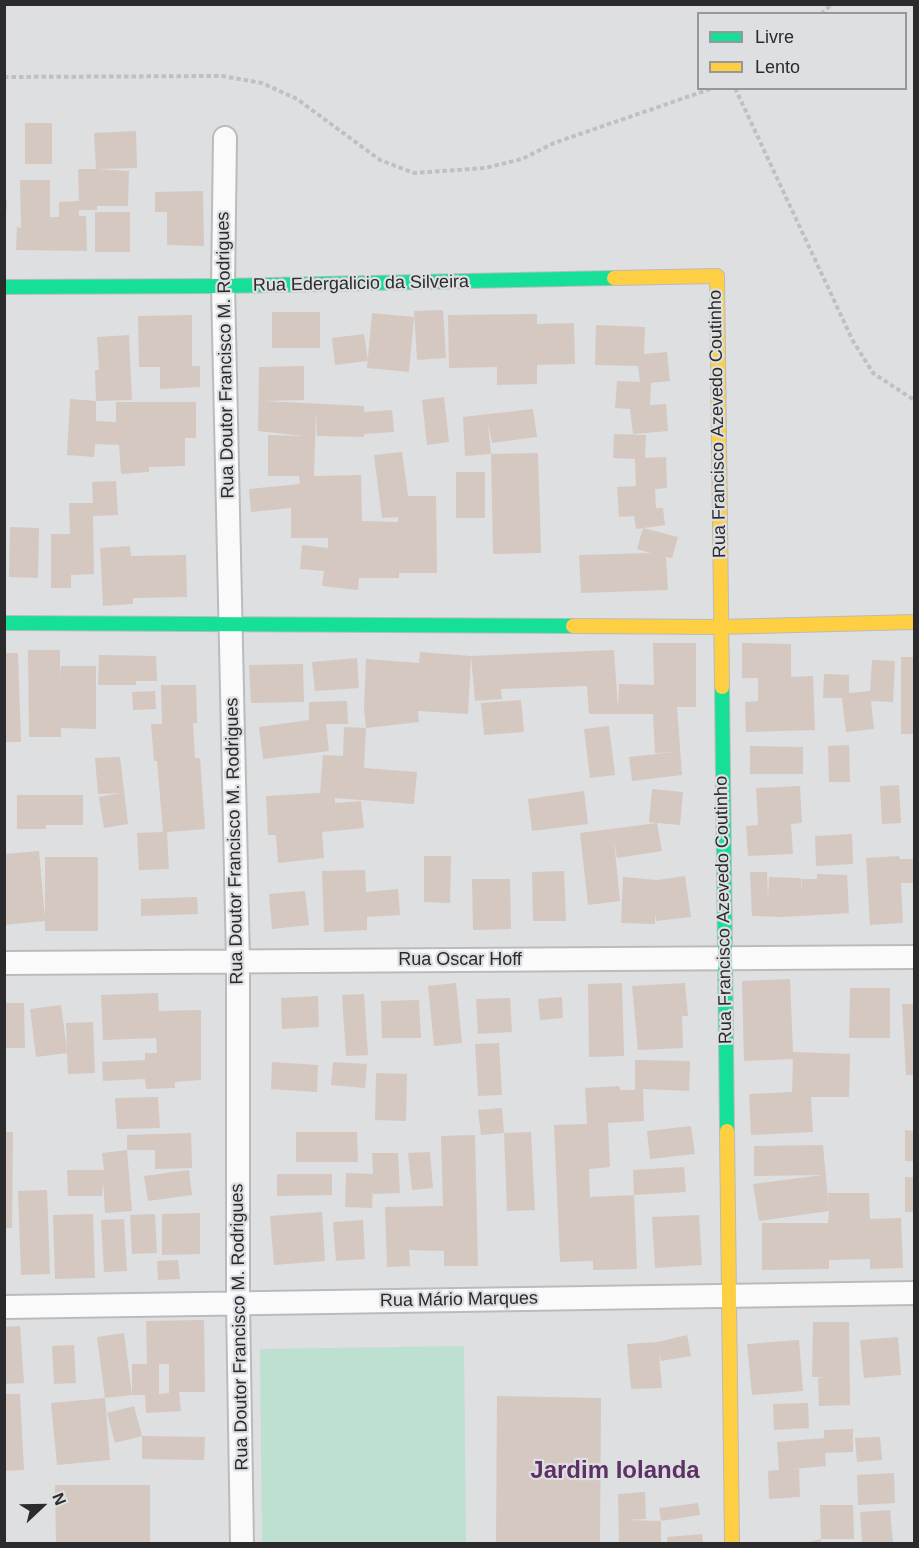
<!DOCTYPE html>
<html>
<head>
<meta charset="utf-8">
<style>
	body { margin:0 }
	#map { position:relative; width:919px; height:1548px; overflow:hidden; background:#dedfe1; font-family:Arial,sans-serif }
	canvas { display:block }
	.frame { position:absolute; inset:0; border:6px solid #2b2b2d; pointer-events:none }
	.legend { position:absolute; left:697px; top:12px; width:210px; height:78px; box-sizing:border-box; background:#dddfe2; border:2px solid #96979a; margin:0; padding:8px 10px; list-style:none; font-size:18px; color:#2b2b2d }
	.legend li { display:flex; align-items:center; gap:12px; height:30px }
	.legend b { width:30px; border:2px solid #96979a }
	.north { position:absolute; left:12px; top:1476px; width:60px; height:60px; -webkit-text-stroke:4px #dddfe2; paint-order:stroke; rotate:68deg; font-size:16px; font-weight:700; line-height:24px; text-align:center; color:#2b2b2d }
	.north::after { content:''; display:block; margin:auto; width:21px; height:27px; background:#2b2b2d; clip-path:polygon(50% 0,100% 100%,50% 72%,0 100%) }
</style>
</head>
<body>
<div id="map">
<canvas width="919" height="1548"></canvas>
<div class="frame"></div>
<ul class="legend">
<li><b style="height:8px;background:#16e098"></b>Livre</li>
<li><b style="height:8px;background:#ffcf43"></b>Lento</li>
</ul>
<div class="north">N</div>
</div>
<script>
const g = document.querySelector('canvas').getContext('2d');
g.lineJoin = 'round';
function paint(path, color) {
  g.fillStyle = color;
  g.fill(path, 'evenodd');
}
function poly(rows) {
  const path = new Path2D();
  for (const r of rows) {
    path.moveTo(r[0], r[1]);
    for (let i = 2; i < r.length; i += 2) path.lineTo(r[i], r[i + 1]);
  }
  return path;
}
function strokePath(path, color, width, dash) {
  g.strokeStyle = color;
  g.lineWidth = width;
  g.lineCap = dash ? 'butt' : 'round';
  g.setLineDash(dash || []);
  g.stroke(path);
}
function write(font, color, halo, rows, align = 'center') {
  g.font = font + ' Arial,sans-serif';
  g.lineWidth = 4.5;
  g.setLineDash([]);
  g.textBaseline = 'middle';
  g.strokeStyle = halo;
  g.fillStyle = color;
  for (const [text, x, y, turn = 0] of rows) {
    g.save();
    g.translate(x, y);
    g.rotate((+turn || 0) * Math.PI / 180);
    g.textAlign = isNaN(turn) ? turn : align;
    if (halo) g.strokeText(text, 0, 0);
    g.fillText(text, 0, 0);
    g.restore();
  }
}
paint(poly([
	[464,1346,466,1543,262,1543,260,1349]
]), '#bee0d0');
paint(poly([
	[25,123,52,123,52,164,25,164],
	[136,131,137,168,96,169,129,171,128,206,97,206,97,210,79,210,79,216,86,216,87,251,16,250,17,227,21,228,20,180,50,180,50,217,59,217,59,202,79,201,78,169,96,169,94,133],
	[4,189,7,202,6,216,4,215],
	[203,191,204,246,167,245,167,212,155,212,155,192],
	[95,212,130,212,130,252,95,252],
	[443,310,446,358,417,360,414,311],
	[272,312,320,312,320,348,272,348],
	[372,313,414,317,409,372,367,368],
	[537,314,537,324,574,323,575,364,537,365,537,384,497,385,497,367,449,368,448,315],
	[192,315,192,366,200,366,200,387,160,389,160,367,139,367,138,316],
	[596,325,645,327,644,354,667,352,670,381,651,383,650,405,666,404,668,431,633,434,630,409,615,408,617,381,640,382,638,366,595,365],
	[364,334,368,361,335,365,332,338],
	[129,335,132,400,96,401,95,370,99,370,97,337],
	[304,366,304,400,263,401,364,406,364,412,392,410,394,432,364,434,364,437,317,436,316,411,314,476,361,475,362,521,398,522,398,517,382,518,374,455,402,452,408,496,436,496,437,573,399,573,399,578,359,578,358,590,322,586,324,571,300,569,302,545,328,548,328,538,291,538,291,508,251,512,249,489,300,484,299,476,268,476,268,435,304,436,258,431,259,367],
	[444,397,449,442,427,445,422,400],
	[70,399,96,401,96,421,116,422,116,402,196,402,196,438,185,438,185,466,149,467,149,472,121,474,119,445,95,444,94,457,67,455],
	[533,409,537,437,492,443,488,422,491,454,538,453,541,553,493,554,491,454,465,456,463,417],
	[614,434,646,435,645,458,666,457,667,488,655,489,656,508,663,508,665,525,636,529,634,516,619,517,617,487,636,486,635,459,613,458],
	[456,472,485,472,485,518,456,518],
	[116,481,118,515,93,516,94,574,71,575,71,588,51,588,51,534,70,534,69,503,93,503,92,482],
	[10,527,39,528,38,578,9,577],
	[643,528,678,537,672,558,666,557,668,590,581,593,579,555,651,553,637,549],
	[130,546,131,556,186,555,187,597,133,598,133,604,103,606,100,548],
	[653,643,696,643,696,707,677,707,682,775,632,781,629,757,673,752,655,753,653,714,589,714,587,686,501,689,502,699,475,701,471,656,614,650,618,709,619,684,654,685],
	[742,643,791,644,791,677,813,676,815,730,746,732,745,702,758,701,758,678,742,678],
	[28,650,60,650,60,677,61,666,96,666,96,729,61,728,61,737,29,737],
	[420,652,471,656,468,714,418,711,419,722,366,728,364,708,366,659,419,663],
	[4,653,18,653,21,742,4,742],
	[99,655,156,656,157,681,136,681,136,685,98,685],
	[901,657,914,657,914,734,901,734],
	[357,658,359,688,315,691,312,662],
	[872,660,895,661,893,702,871,701,874,729,846,732,842,698,823,698,824,674,849,675,849,693,870,691],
	[303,664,304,702,251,703,249,665],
	[161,685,196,685,197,723,193,723,195,758,200,758,205,829,167,832,169,869,139,870,137,833,163,832,157,761,154,761,151,724,162,724],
	[155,691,156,709,133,710,132,692],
	[521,700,524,732,484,735,481,703],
	[347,701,348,724,326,724,329,751,263,759,259,727,309,720,309,702],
	[609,726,615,775,590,778,584,729],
	[344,727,366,728,364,768,417,772,414,804,335,798,335,803,361,801,364,828,322,832,324,858,278,863,276,835,268,835,266,796,320,793,323,755,343,756],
	[849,745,850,782,829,782,828,746],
	[750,746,803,747,803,774,750,774],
	[120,757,128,824,104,828,99,797,120,793,98,794,95,758],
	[899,785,901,823,882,824,880,786],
	[800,786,802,823,791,824,793,854,748,856,746,826,758,825,756,788],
	[652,789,683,792,680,825,657,823,662,851,617,858,614,841,620,901,588,905,580,833,657,823,649,822],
	[584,791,588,824,532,831,528,799],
	[17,795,83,795,83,825,46,825,46,829,17,829],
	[852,834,853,864,816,866,815,836],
	[39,851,45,918,45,857,98,857,98,931,45,931,45,921,4,925,4,854],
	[424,856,451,856,450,903,424,902],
	[899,856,900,859,914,859,914,883,901,883,903,923,870,925,866,858],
	[365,870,366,892,398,889,400,915,367,917,367,930,324,932,322,871],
	[564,871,566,921,533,921,532,872],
	[750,872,767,872,768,900,769,877,801,878,802,894,802,879,817,879,817,874,847,875,849,913,783,917,752,916],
	[685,876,691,917,656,921,655,913,655,924,621,923,623,877,657,880],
	[472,879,510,879,511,929,473,930],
	[305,891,309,925,272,929,269,894],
	[197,897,198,914,141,916,141,899],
	[790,979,793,1052,850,1054,849,1097,811,1097,813,1132,751,1135,749,1094,792,1092,793,1059,744,1061,742,981],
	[456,983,462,1043,434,1046,428,986],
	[622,983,624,1056,589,1057,588,984],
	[685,983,688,1016,682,1016,683,1048,638,1050,632,986],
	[850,988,890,988,890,1038,849,1038],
	[158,993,159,1011,201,1010,201,1080,175,1082,175,1088,146,1089,145,1079,103,1081,102,1062,145,1060,145,1053,157,1053,156,1038,103,1040,101,995],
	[364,994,368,1055,346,1056,342,995],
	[318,996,319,1027,282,1029,281,998],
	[562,997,563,1018,540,1020,538,999],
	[510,998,512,1032,478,1034,476,999],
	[419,1000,421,1038,382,1038,381,1001],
	[4,1003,24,1003,25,1048,4,1048],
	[902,1004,914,1004,914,1075,906,1075],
	[61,1005,67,1050,66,1023,93,1022,95,1073,68,1074,67,1053,36,1057,30,1009],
	[499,1043,502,1095,478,1096,475,1044],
	[635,1060,690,1061,689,1091,643,1089,644,1121,608,1123,610,1167,589,1169,590,1197,634,1195,637,1269,593,1270,593,1261,560,1262,554,1125,587,1124,585,1088,619,1086,620,1090,635,1090],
	[272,1062,318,1065,317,1092,271,1089],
	[333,1062,367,1064,365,1088,331,1085],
	[376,1073,407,1074,406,1121,375,1120],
	[158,1097,160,1128,117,1129,115,1098],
	[502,1108,504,1133,481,1135,478,1110],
	[691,1126,695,1154,650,1159,647,1131],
	[905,1130,914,1131,914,1161,905,1161],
	[4,1132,13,1132,12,1228,4,1228],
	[296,1132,357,1132,358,1162,296,1162],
	[531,1132,535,1210,507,1211,504,1133],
	[191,1133,192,1168,155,1169,155,1150,127,1150,127,1135],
	[475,1135,478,1266,444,1266,444,1251,409,1250,410,1266,387,1267,385,1207,443,1206,441,1136],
	[823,1145,829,1211,828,1193,869,1193,870,1219,901,1218,903,1268,870,1269,870,1259,829,1260,829,1269,762,1270,762,1223,828,1223,829,1211,759,1221,753,1184,823,1175,754,1176,754,1146],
	[127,1150,132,1211,105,1213,103,1180,102,1196,68,1196,67,1170,104,1170,102,1153],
	[430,1152,433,1188,412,1190,408,1153],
	[372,1153,398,1153,400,1193,373,1194,373,1185,372,1208,345,1207,346,1173,373,1174],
	[684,1167,686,1192,634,1195,633,1170],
	[189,1170,192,1195,148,1201,144,1176],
	[277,1174,332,1174,332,1195,277,1196],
	[905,1177,914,1177,914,1212,905,1212],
	[47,1190,50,1274,21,1275,18,1191],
	[322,1212,325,1261,274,1265,270,1216],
	[200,1213,200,1254,162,1255,162,1214],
	[93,1214,95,1278,55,1279,53,1215],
	[155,1214,157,1253,132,1254,130,1215],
	[699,1215,702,1265,655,1268,652,1217],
	[124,1219,127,1271,104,1272,101,1220],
	[363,1220,365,1259,336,1261,333,1222],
	[178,1260,180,1279,158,1280,157,1261],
	[204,1320,205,1392,179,1392,181,1411,146,1413,145,1395,132,1395,132,1364,147,1364,146,1321],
	[159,1364,169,1364,169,1393,159,1394],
	[813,1322,849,1322,850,1405,819,1406,818,1378,825,1377,812,1377],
	[20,1326,24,1383,4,1384,4,1327],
	[124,1333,132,1395,105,1398,97,1337],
	[687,1335,691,1356,661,1361,659,1355,662,1388,631,1389,627,1344,658,1342],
	[898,1337,901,1375,864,1378,860,1340],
	[799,1340,803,1391,752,1395,747,1344],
	[74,1345,76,1383,54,1384,52,1346],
	[5,1394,20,1394,24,1470,5,1471],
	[497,1396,601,1398,600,1544,496,1544],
	[105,1398,110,1460,57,1465,51,1403],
	[808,1403,809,1428,774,1430,773,1404],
	[134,1406,142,1436,115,1443,107,1413],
	[853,1429,853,1452,825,1453,826,1466,792,1469,799,1469,800,1497,769,1499,768,1471,779,1470,777,1442,824,1438,824,1430],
	[142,1436,205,1437,204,1460,142,1459],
	[880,1437,882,1460,857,1462,855,1438],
	[894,1473,895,1503,858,1505,857,1475],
	[55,1485,150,1485,150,1544,56,1544],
	[645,1492,646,1519,625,1520,661,1521,661,1544,619,1544,618,1494],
	[698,1503,700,1515,661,1521,659,1508],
	[820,1505,853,1505,854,1539,821,1539,821,1544,800,1544,821,1539],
	[890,1510,893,1544,862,1544,860,1512],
	[702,1534,703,1544,668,1544,667,1537]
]), '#d4c8c1');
const street = poly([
	[225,138,223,286,238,960,238,1303,242,1544],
	[4,963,914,957],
	[4,1307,914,1293]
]);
const fast = poly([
	[4,287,223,286,614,278],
	[4,623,573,626],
	[722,687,727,1131]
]);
const slow = poly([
	[614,278,717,276,722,687],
	[573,626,720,627,914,622],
	[727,1131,732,1544]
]);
strokePath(street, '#babbbd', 26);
strokePath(fast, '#babbbd', 16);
strokePath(slow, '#babbbd', 16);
strokePath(poly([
	[583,4,598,4],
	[821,14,832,4],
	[4,77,222,76,262,83,297,99,380,160,414,173,485,168,522,159,554,143,713,88],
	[735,88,853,341,873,373,914,400]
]), '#c0c0c1', 4, [4.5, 3]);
strokePath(street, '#fafafa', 22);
strokePath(fast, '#16e098', 14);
strokePath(slow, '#ffcf43', 14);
write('18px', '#2b2b2d', '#dddfe2', [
	["Rua Edergalicio da Silveira",361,284,-1],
	["Rua Doutor Francisco M. Rodrigues",226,355,-91],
	["Rua Francisco Azevedo Coutinho",718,424,-91],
	["Rua Doutor Francisco M. Rodrigues",235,841,-91],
	["Rua Francisco Azevedo Coutinho",724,910,-91],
	["Rua Oscar Hoff",460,960],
	["Rua Mário Marques",459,1300,-1],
	["Rua Doutor Francisco M. Rodrigues",240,1327,-91]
]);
write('bold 24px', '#5e3165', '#dddfe2', [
	["Jardim Iolanda",615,1471]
]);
</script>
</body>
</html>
